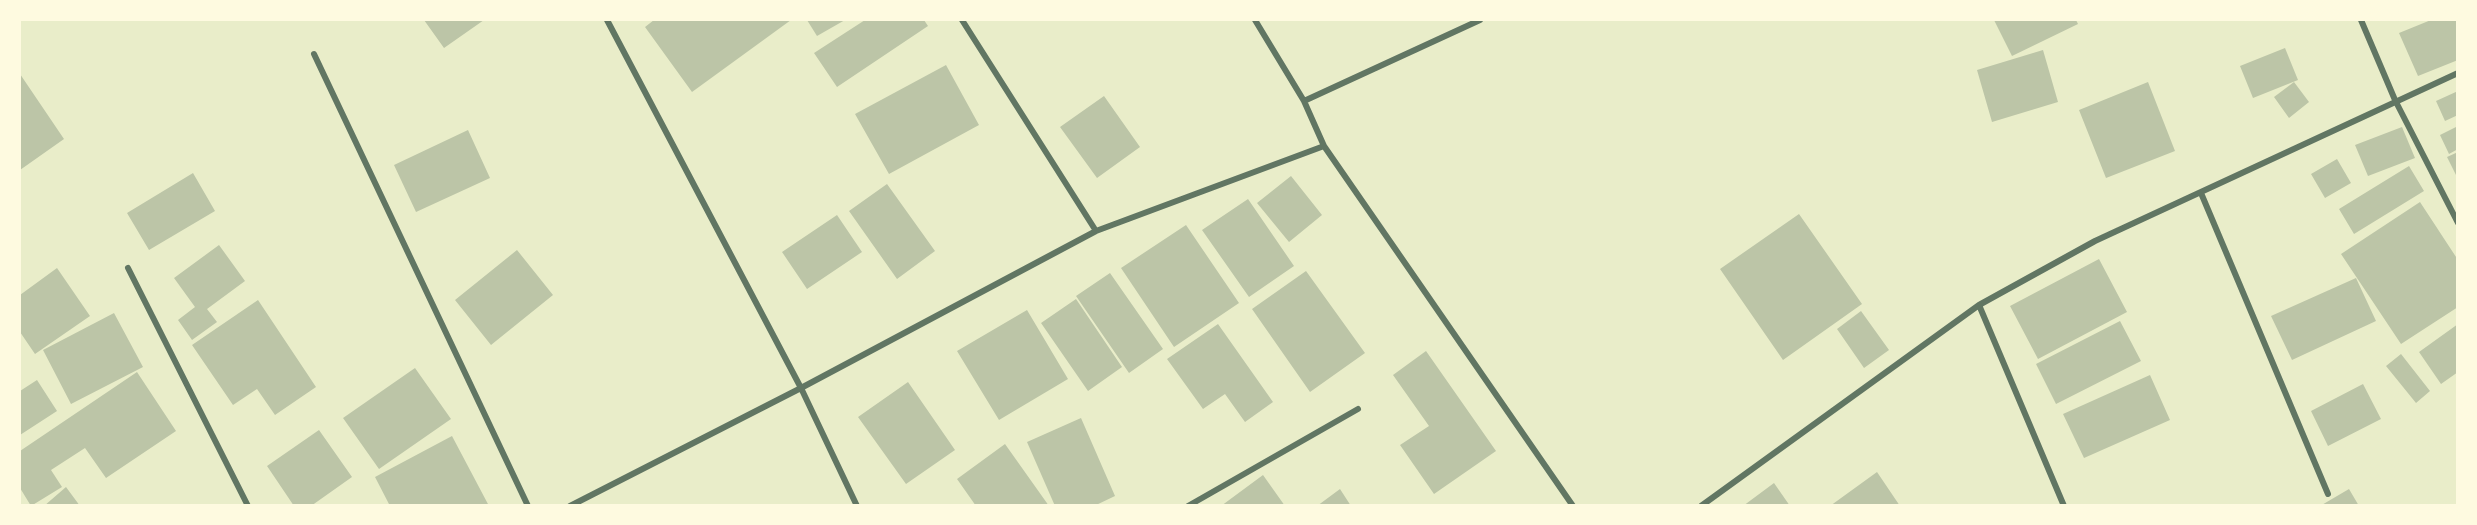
<!DOCTYPE html>
<html>
<head>
<meta charset="utf-8">
<style>
	body { margin:0 }
	#map { position:relative; width:2477px; height:525px; overflow:hidden; background:#e9edc9; font-family:Figtree,sans-serif }
	canvas { display:block }
	.frame { position:absolute; inset:0; border:21px solid #fefae0; pointer-events:none }
</style>
</head>
<body>
<div id="map">
<canvas width="2477" height="525"></canvas>
<div class="frame"></div>
</div>
<script>
const g = document.querySelector('canvas').getContext('2d');
g.lineJoin = 'round';
function paint(path, color) {
  g.fillStyle = color;
  g.fill(path, 'evenodd');
}
function poly(rows) {
  const path = new Path2D();
  for (const r of rows) {
    path.moveTo(r[0], r[1]);
    for (let i = 2; i < r.length; i += 2) path.lineTo(r[i], r[i + 1]);
  }
  return path;
}
function strokePath(path, color, width, dash) {
  g.strokeStyle = color;
  g.lineWidth = width;
  g.lineCap = dash ? 'butt' : 'round';
  g.setLineDash(dash || []);
  g.stroke(path);
}
paint(poly([
	[424,20,484,20,444,48],
	[654,20,791,20,692,92,645,27],
	[807,20,845,20,817,36],
	[865,20,924,20,928,26,837,87,814,53],
	[1994,20,2076,20,2078,24,2012,56],
	[2431,20,2458,20,2458,60,2418,76,2399,33],
	[2285,48,2298,80,2253,98,2240,66],
	[2043,50,2058,102,1992,122,1977,70],
	[946,65,979,125,889,174,855,114],
	[20,74,64,139,20,170],
	[2148,82,2175,151,2106,178,2079,110],
	[2294,82,2309,102,2289,118,2274,97],
	[2458,91,2458,115,2445,121,2436,101],
	[1104,96,1140,147,1097,178,1060,127],
	[2458,126,2458,149,2449,154,2440,135],
	[2402,127,2415,158,2368,176,2355,145],
	[468,130,490,178,416,212,394,165],
	[2458,152,2458,179,2447,157],
	[2337,159,2351,183,2325,198,2311,174],
	[2409,166,2424,191,2354,234,2339,209],
	[193,173,215,211,149,250,127,213],
	[1291,176,1322,215,1289,242,1257,203],
	[887,184,935,251,897,279,849,211],
	[1248,199,1294,266,1249,297,1202,230],
	[2420,202,2458,260,2458,307,2401,344,2341,254],
	[1799,214,1862,304,1783,360,1720,269],
	[837,215,862,252,807,289,782,252],
	[1186,225,1239,303,1174,347,1121,268],
	[219,245,245,281,207,309,217,322,192,340,178,320,195,307,174,278],
	[517,250,553,295,491,345,455,300],
	[2099,259,2127,312,2038,359,2010,306],
	[57,268,90,316,35,354,20,332,20,295],
	[1306,271,1365,353,1310,392,1252,309],
	[1110,273,1163,349,1129,373,1076,296],
	[2356,278,2376,321,2292,360,2271,316],
	[1076,299,1122,367,1088,391,1041,323],
	[258,300,316,387,275,415,257,389,233,405,192,345],
	[1027,310,1068,379,999,420,957,351],
	[1861,311,1889,350,1864,368,1837,329],
	[114,313,143,367,71,404,43,350],
	[2120,321,2141,361,2056,404,2036,364],
	[1218,324,1273,402,1245,422,1225,394,1203,409,1167,359],
	[2458,324,2458,372,2441,384,2419,352],
	[1426,351,1496,451,1434,494,1400,445,1429,426,1393,375],
	[2401,354,2430,391,2416,403,2386,366],
	[415,368,451,419,379,469,343,418],
	[137,372,176,431,106,478,85,448,51,470,62,487,31,506,20,488,20,451],
	[2150,375,2170,420,2084,458,2063,414],
	[37,380,57,411,20,435,20,391],
	[908,382,955,450,906,484,858,417],
	[2363,384,2381,419,2328,446,2311,411],
	[1081,418,1115,496,1094,506,1055,506,1027,442],
	[319,430,352,477,311,506,294,506,267,466],
	[452,436,489,506,390,506,375,477],
	[1005,444,1049,506,976,506,957,479],
	[1877,472,1900,506,1830,506],
	[1263,475,1285,506,1221,506],
	[1774,483,1790,506,1743,506],
	[66,487,80,506,44,506],
	[1340,489,1351,506,1317,506],
	[2349,489,2359,506,2320,506]
]), '#bcc5a7');
strokePath(poly([
	[607,20,801,388,857,506],
	[962,20,1096,231],
	[1255,20,1304,101,1324,146,1573,506],
	[2361,20,2395,100,2458,223],
	[314,54,528,506],
	[1304,101,1480,20],
	[2201,193,2328,494],
	[128,268,248,506],
	[1979,305,2064,506],
	[570,506,801,388,1096,231,1324,146],
	[1188,506,1358,409],
	[1701,506,1979,305,2095,241,2458,73]
]), '#617663', 6);
</script>
</body>
</html>
